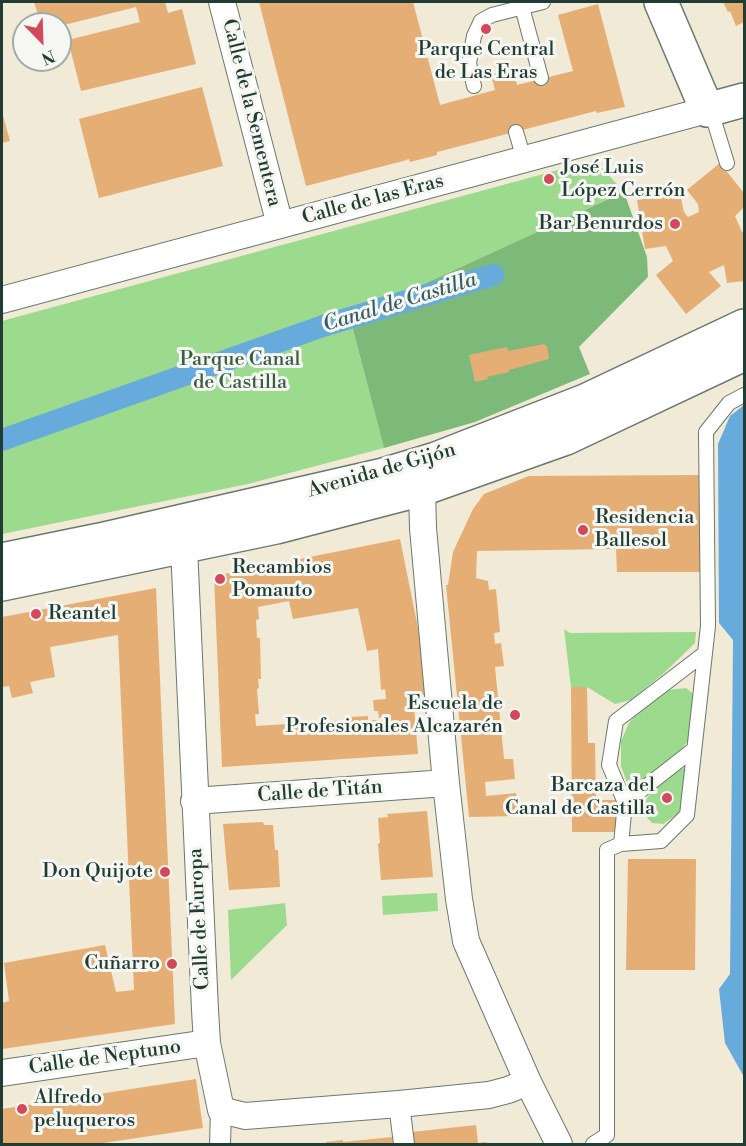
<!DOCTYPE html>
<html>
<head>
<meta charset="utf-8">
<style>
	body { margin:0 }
	#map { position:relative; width:746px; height:1146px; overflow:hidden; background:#f0ead6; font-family:"Libre Bodoni",serif }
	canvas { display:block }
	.frame { position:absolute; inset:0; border:3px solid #1f3d34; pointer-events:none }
	.north { position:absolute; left:12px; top:12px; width:60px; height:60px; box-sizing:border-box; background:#f6f6f2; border:2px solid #a0aca6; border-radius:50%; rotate:157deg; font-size:16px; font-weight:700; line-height:24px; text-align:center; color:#1f3d34 }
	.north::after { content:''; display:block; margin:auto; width:21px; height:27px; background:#d1495b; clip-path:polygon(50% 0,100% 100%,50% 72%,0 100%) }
</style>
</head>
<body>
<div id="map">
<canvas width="746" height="1146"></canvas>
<div class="frame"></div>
<div class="north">N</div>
</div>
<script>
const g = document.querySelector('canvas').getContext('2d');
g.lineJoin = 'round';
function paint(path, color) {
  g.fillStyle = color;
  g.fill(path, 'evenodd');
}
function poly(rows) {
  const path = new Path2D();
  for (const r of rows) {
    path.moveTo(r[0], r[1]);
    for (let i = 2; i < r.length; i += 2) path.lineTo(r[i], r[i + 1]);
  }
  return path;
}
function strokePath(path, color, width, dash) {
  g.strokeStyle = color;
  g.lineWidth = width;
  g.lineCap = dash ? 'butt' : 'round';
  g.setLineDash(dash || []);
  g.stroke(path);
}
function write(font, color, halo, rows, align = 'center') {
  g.font = font + ' "Libre Bodoni",serif';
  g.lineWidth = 6;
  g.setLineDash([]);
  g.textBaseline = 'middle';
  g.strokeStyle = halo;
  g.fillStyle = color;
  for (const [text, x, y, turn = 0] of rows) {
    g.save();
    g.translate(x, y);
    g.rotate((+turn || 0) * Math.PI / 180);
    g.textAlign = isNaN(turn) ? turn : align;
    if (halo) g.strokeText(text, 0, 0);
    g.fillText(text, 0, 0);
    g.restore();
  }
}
paint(poly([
	[595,160,624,192,350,318,384,448,248,484,2,534,2,321],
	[564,629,570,633,696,632,695,643,664,673,631,700,615,704,587,687,571,687],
	[686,688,695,695,689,739,676,757,636,787,628,785,621,766,621,741,629,723,642,707,668,690],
	[680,768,686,769,684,792,679,813,663,824,652,823,645,815,644,802,657,785],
	[437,893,438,911,383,915,382,896],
	[285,903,287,925,231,980,228,910]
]), '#9cda8e');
paint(poly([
	[624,192,647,257,648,277,579,347,590,374,475,422,384,448,350,318]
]), '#7dba79');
paint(poly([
	[744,405,744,1077,725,1043,719,989,730,974,733,640,719,623,718,444,730,416]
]), '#67abdc');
strokePath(poly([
	[2,440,323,326,493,275]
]), '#67abdc', 22);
paint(poly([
	[34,2,165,2,168,13,182,9,196,64,81,91,68,40,140,22,136,7,60,26,60,24,41,24],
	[259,2,413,2,440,105,495,90,491,75,507,70,506,67,512,65,517,85,573,71,558,15,598,4,625,107,597,113,596,111,437,152,437,155,410,162,409,159,403,161,306,186],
	[723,2,744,2,744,22,736,26,730,11,728,12],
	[202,87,223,166,99,198,79,119],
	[2,112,10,141,2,143],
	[720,163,744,193,744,207,735,216,742,232,744,231,744,281,727,283,724,265,709,272,721,286,686,314,656,275,673,261,666,246,645,249,637,200,680,194,684,212,688,217,699,212,698,204,687,190],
	[544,344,547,346,549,359,509,370,509,372,487,377,488,379,475,382,469,355,507,347,508,351],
	[703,475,701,572,617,572,616,549,477,551,476,578,488,581,489,590,496,589,500,632,494,633,495,644,501,643,504,666,495,667,504,759,513,759,515,779,485,782,486,796,516,793,518,816,469,817,446,585,448,585,453,552,473,509,484,494,529,476],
	[400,539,421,643,425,695,413,696,418,754,222,767,214,576],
	[289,601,293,619,358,608,367,651,378,649,381,690,385,689,386,699,373,700,374,711,378,711,379,718,382,717,382,720,368,720,368,716,349,717,349,720,256,726,255,714,259,714,257,689,259,688,258,679,261,679,260,638,257,638,256,620,259,619,258,607],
	[156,588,175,1024,2,1049,2,1003,9,1001,4,963,105,945,116,992,134,990,118,635,50,647,55,677,30,682,33,693,12,698,9,686,2,687,2,617],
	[571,687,587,687,588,743,595,743,596,800,619,800,618,832,572,832],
	[427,811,433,877,381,880,378,844,380,843,378,818,388,817,387,814],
	[263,822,264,825,273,825,275,850,278,850,280,887,229,890,223,824],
	[628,859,696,859,695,970,626,970],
	[196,1079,203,1128,97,1144,2,1144,2,1109],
	[476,1125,478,1143,486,1142,487,1144,413,1144,412,1132],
	[392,1137,393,1144,326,1144,326,1142,343,1140,343,1142]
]), '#e4ae75');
const service = poly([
	[522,7,541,78],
	[474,86,469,63,474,36,481,21,492,15,543,2],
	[707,110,715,124,727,163],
	[516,132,524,159],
	[625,803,694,749],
	[621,844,625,803,609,765,616,721,705,653],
	[593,1144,607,1135,607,850,621,844,661,841,687,815,708,626,706,432,729,403,744,395]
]);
const pedestrian = poly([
	[399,1104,404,1144],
	[220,1144,221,1110]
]);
const minor = poly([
	[222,2,280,225],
	[2,300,707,110],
	[429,473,422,489,423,528,446,783,459,899,466,941,528,1082,559,1144],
	[184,547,205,1010,207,1043,221,1110,245,1116,399,1104,489,1095,508,1090,528,1082],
	[194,801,446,783],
	[2,1073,207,1043]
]);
const secondary = poly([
	[661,2,707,110,744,100]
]);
const trunk = poly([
	[2,560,100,540,383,475,436,459,585,401,744,326],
	[2,584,276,527,422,489,566,438,744,354]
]);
strokePath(service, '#687a6d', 16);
strokePath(pedestrian, '#687a6d', 22);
strokePath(minor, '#687a6d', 28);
strokePath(secondary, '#687a6d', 36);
strokePath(trunk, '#687a6d', 36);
strokePath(service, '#fff', 14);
strokePath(pedestrian, '#fff', 20);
strokePath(minor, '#fff', 26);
strokePath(secondary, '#fff', 33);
strokePath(trunk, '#fff', 33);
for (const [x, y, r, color] of [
	[486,29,6,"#d1495b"],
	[549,179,6,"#d1495b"],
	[675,224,6,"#d1495b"],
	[583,530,6,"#d1495b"],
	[220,579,6,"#d1495b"],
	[36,614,6,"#d1495b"],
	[515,715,6,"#d1495b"],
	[667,798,6,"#d1495b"],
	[165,872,6,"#d1495b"],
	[172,964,6,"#d1495b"],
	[22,1109,6,"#d1495b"]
]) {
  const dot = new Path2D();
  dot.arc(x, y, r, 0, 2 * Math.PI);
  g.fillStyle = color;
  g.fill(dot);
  strokePath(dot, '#f6f6f2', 2);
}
write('20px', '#1f3d34', '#f6f6f2', [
	["Parque Central",486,50,"center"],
	["de Las Eras",486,73,"center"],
	["José Luis",561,168],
	["López Cerrón",561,191],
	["Bar Benurdos",663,224,"right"],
	["Residencia",595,518],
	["Ballesol",595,541],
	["Recambios",232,568],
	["Pomauto",232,591],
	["Reantel",48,614],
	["Escuela de",503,704,"right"],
	["Profesionales Alcazarén",503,727,"right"],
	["Barcaza del",655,786,"right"],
	["Canal de Castilla",655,809,"right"],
	["Don Quijote",153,872,"right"],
	["Cuñarro",160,964,"right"],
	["Alfredo",34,1098],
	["peluqueros",34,1121]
], 'left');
write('20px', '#1f3d34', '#f6f6f2', [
	["Calle de la Sementera",251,113,76],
	["Calle de las Eras",373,200,-15],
	["Avenida de Gijón",382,471,-16],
	["Calle de Titán",320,792,-4],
	["Calle de Europa",200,919,-93],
	["Calle de Neptuno",105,1058,-8]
]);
write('20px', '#385c46', '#f6f6f2', [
	["Parque Canal",240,360],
	["de Castilla",240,383]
]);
write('italic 21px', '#355e66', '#f6f6f2', [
	["Canal de Castilla",400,303,-17]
]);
</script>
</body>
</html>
